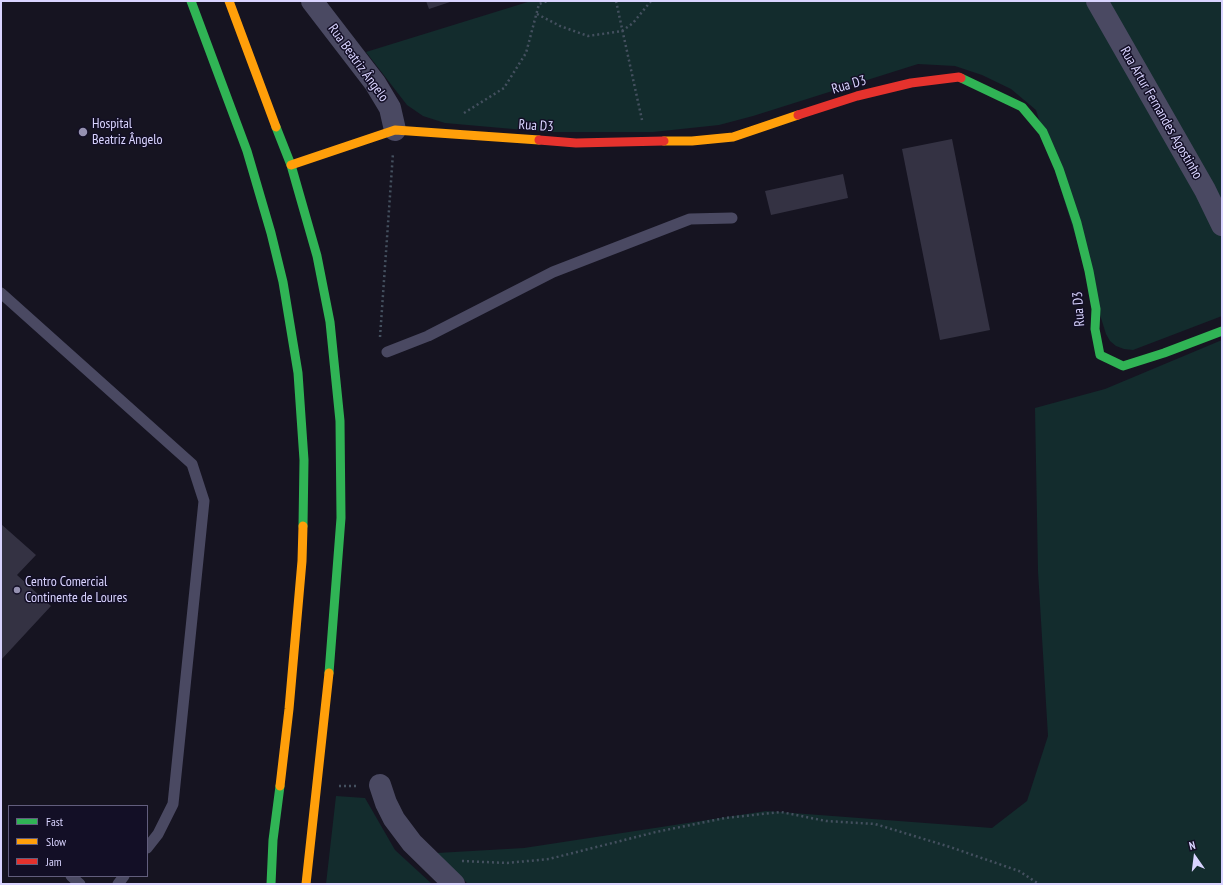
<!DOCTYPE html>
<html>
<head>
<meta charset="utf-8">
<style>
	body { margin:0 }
	#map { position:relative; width:1223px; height:885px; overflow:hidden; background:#161421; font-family:"PT Sans Narrow",sans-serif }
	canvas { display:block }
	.frame { position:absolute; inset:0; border:2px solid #d9d4ff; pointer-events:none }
	.legend { position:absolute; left:8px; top:805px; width:140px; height:72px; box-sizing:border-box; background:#130f26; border:1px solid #625e7d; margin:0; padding:5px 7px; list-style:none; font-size:12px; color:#d9d4ff }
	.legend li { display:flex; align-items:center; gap:8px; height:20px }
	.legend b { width:20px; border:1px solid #625e7d }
	.north { position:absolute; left:1175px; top:837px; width:40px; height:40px; -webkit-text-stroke:3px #130f26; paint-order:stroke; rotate:346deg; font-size:11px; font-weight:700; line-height:16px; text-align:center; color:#d9d4ff }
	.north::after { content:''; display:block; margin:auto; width:14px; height:18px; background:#d9d4ff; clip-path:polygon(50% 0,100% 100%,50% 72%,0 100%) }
</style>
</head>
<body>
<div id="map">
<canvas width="1223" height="885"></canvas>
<div class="frame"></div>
<ul class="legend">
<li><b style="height:5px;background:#30b455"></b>Fast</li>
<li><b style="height:5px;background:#ff9f0a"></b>Slow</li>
<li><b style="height:5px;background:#e5322d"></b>Jam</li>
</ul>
<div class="north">N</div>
</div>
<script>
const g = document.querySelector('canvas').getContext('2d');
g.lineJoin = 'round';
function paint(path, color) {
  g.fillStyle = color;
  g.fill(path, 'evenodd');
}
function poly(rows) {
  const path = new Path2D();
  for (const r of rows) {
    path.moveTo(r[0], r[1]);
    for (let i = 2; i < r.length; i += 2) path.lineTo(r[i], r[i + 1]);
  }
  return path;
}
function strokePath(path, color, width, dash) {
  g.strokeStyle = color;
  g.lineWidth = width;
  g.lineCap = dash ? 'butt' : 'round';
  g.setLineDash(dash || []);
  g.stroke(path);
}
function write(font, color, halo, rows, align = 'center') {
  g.font = font + ' "PT Sans Narrow",sans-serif';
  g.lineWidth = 3;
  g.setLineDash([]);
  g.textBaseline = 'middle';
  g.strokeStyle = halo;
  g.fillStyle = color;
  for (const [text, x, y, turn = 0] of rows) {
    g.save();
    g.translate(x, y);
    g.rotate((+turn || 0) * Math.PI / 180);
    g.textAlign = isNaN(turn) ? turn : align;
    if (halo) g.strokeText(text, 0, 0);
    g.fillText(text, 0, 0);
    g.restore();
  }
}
paint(poly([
	[531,1,1222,1,1222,316,1133,350,1124,349,1116,346,1110,341,1106,334,1036,110,1011,89,982,75,955,66,918,64,753,116,719,125,653,132,547,132,445,123,423,116,407,105,366,52],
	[1222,340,1222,884,468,884,437,853,524,848,766,811,992,828,1027,801,1048,736,1038,571,1035,408,1105,389],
	[336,796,365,798,395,850,432,884,326,884]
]), '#132c2d');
paint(poly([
	[426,1,453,1,429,9],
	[952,139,990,330,940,340,902,149],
	[843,174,848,198,771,215,765,191],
	[1,524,36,555,17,575,51,606,1,660]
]), '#343243');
strokePath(poly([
	[616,1,642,120],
	[537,14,560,26,588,36,622,31,633,23,651,1],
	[464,113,504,88,526,53,539,4,548,1],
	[380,337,393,153],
	[339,786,358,786],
	[462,861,507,863,549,859,656,832,725,818,781,812,826,821,875,824,950,847,1019,871,1039,884]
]), '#44505f', 2.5, [2, 3]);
strokePath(poly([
	[1,293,192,464,204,501,173,804,158,834,147,848],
	[387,352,428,336,553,272,690,219,732,218],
	[71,876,80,884],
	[118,884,124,876]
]), '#4a4962', 11);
strokePath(poly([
	[312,1,375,83,390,108,395,130],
	[1097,1,1205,190,1222,225],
	[380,785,386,803,394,819,412,843,454,884]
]), '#4a4962', 22);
strokePath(poly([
	[191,1,247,151,271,233,283,282,298,373,304,460,303,526],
	[961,78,1022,107,1043,132,1059,169,1077,223,1089,271,1096,309,1095,329,1100,355,1123,366,1164,353,1222,331],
	[276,127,291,165,317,256,330,322,340,421,341,518,329,673],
	[271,884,273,840,280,786]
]), '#30b455', 9);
strokePath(poly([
	[229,1,276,127],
	[664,141,692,141,733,137,798,115],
	[291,165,395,130,539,140],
	[280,786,289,709,302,561,303,526],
	[306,884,329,673]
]), '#ff9f0a', 9);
strokePath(poly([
	[798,115,857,96,911,83,959,77,961,78],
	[539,140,576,143,664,141]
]), '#e5322d', 9);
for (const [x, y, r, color] of [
	[83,132,5,"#9591b1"],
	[17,590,4,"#9591b1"]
]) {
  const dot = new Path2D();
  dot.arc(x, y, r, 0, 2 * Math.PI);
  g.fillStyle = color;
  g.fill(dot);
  strokePath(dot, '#130f26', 1.5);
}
write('14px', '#d9d4ff', '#130f26', [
	["Rua Beatriz Ângelo",358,63,54],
	["Rua D3",849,85,-16],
	["Rua Artur Fernandes Agostinho",1161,113,60],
	["Rua D3",536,126,4],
	["Rua D3",1079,309,-94]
]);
write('14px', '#d9d4ff', '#130f26', [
	["Hospital",92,124],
	["Beatriz Ângelo",92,140],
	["Centro Comercial",25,582],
	["Continente de Loures",25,598]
], 'left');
</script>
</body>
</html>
